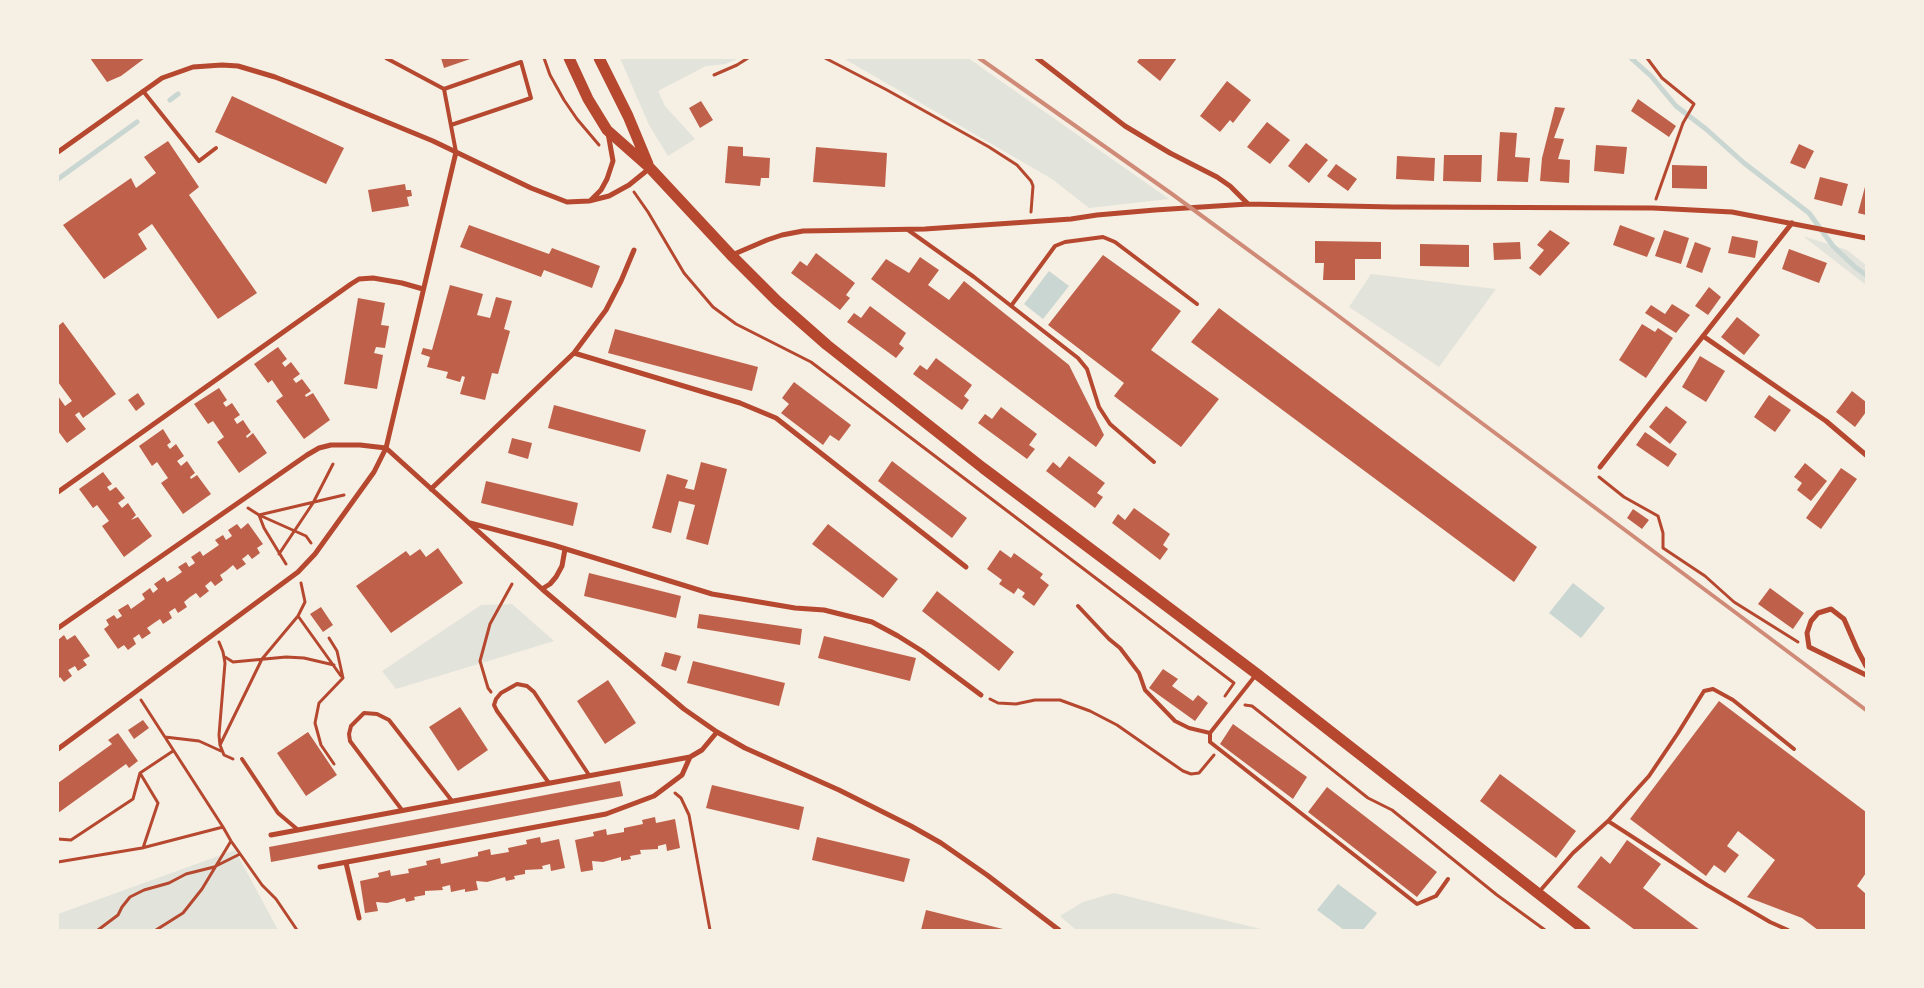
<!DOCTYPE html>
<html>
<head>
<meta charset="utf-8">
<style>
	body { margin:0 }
	#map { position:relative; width:1924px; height:988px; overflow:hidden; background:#f6efe4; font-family:"DM Sans",sans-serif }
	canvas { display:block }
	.frame { position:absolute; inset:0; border:59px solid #f6efe4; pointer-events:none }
</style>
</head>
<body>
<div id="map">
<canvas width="1924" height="988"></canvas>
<div class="frame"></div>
</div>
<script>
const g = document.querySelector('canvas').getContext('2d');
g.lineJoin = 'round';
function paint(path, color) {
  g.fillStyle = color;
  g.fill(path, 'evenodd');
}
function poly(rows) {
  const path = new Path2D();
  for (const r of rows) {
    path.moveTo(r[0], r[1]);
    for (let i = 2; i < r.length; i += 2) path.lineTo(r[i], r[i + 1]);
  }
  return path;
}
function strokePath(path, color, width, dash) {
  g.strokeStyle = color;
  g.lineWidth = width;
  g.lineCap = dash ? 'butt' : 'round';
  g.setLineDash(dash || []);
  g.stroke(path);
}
paint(poly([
	[620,58,740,58,725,64,706,66,658,91,665,106,695,139,668,156,649,125],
	[843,58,968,58,1169,199,1089,208,1052,179],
	[1803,236,1847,250,1866,265,1866,285],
	[1371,274,1496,289,1439,367,1349,307],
	[512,604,554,641,396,689,382,671,481,605],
	[235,850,278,930,58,930,58,914],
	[1114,893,1265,930,1076,930,1060,916,1083,902]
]), '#e2e4dc');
paint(poly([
	[1049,271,1069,286,1043,319,1024,304],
	[1573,583,1605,608,1581,638,1549,613],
	[1338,884,1377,913,1363,930,1344,930,1317,910]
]), '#c9d6d2');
strokePath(poly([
	[1631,58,1651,76,1676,106,1706,129,1744,163,1809,213,1833,246,1855,267,1866,275],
	[170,100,178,94],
	[58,179,137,122]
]), '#c9d6d2', 5);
paint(poly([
	[90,58,145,58,121,76,107,82],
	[441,58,473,58,444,68],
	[1140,58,1177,58,1160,81,1137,62],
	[1227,81,1251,100,1233,123,1230,120,1220,132,1200,116],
	[232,96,344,148,326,184,215,132],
	[1638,99,1676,126,1669,137,1631,111],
	[701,101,713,120,700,128,689,108],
	[1555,107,1565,108,1554,138,1564,139,1558,159,1570,160,1569,183,1540,181,1542,158],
	[1267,122,1290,140,1270,164,1247,147],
	[1500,132,1517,133,1515,157,1530,158,1528,182,1497,181],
	[168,141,199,187,189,195,257,293,218,319,152,224,138,234,147,249,104,279,63,225,131,178,136,188,156,173,144,157],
	[1306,143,1328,160,1309,183,1288,166],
	[1799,144,1814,151,1805,169,1790,163],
	[1596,145,1627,147,1624,174,1594,171],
	[728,146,743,147,743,156,770,158,769,178,761,178,760,186,725,183],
	[816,147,887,153,885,187,813,182],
	[1444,155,1482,155,1481,182,1443,181],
	[1397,156,1435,158,1434,181,1396,179],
	[1336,164,1357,179,1348,191,1327,176],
	[1672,165,1707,166,1707,189,1672,188],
	[1820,177,1848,184,1842,206,1814,199],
	[1866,183,1866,215,1858,213],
	[405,184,406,190,411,190,412,196,407,197,409,206,372,212,368,190],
	[469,225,549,254,552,248,600,266,592,288,544,270,541,277,460,247],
	[1620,225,1655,238,1647,257,1613,245],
	[1550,230,1570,243,1540,276,1529,268,1544,250,1537,245],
	[1664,230,1689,238,1681,264,1655,256],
	[1732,236,1758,241,1755,258,1728,253],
	[1315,241,1381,242,1381,259,1355,259,1355,280,1323,280,1324,263,1315,263],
	[1520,242,1521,259,1494,260,1493,243],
	[1695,242,1711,248,1702,273,1686,267],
	[1420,244,1469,245,1469,267,1420,266],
	[1789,249,1827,263,1819,283,1782,269],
	[816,253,855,283,846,295,850,298,840,310,791,273,800,261,807,266],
	[1103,255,1181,311,1151,350,1219,399,1181,447,1114,396,1124,383,1048,325],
	[920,257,939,270,928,285,949,300,964,281,1069,365,1104,435,1096,447,871,279,886,259,909,273],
	[450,285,483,294,477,315,490,318,496,297,512,301,504,329,510,331,498,374,492,373,485,400,460,394,465,377,462,376,460,382,446,378,448,372,427,367,430,357,421,354,423,348,432,350],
	[1709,287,1721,297,1708,315,1695,306],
	[358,298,385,303,381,325,389,326,385,348,376,347,374,353,383,355,377,389,344,384],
	[1672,304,1690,315,1676,333,1645,313,1651,305,1665,314],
	[870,306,906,333,899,344,904,348,896,358,847,322,854,313,861,318],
	[1219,308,1537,547,1514,582,1191,342],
	[1737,317,1760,335,1744,355,1721,337],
	[63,322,116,394,83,418,79,412,75,415,86,429,67,443,58,431,58,396,65,406,72,401,58,382,58,326],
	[1642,324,1655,332,1658,328,1673,338,1646,378,1619,360],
	[615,329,758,367,752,391,608,353],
	[278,347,287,359,282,363,285,367,291,362,300,374,293,379,296,383,302,379,311,391,305,395,306,397,313,393,330,420,304,439,276,401,283,396,272,380,268,383,254,364],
	[1700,356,1725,371,1706,402,1682,387],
	[936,358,972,385,964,396,969,400,962,410,913,374,920,365,927,370],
	[794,382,851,425,839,441,830,435,823,445,781,413,789,404,782,398],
	[219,388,227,400,223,403,226,407,232,403,240,415,234,419,237,424,243,420,251,432,246,436,247,438,253,433,267,453,239,473,217,442,224,437,213,421,208,424,194,404],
	[1852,391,1866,402,1866,412,1855,427,1836,412],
	[138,393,145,404,136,411,128,400],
	[1769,395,1791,410,1775,432,1754,417],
	[554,405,646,430,640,452,548,428],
	[1666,406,1687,422,1670,444,1649,427],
	[1001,407,1037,434,1029,445,1035,449,1027,459,978,423,985,414,992,419],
	[163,429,171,442,167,445,170,449,176,444,184,456,177,461,181,466,187,461,195,473,190,477,191,479,197,475,211,494,183,514,161,483,168,478,157,462,152,466,139,446],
	[1645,432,1677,454,1668,467,1636,445],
	[512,438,532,443,528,459,508,453],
	[1069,456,1105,483,1097,493,1103,497,1095,508,1046,471,1053,462,1060,468],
	[892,461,967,518,952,538,878,481],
	[701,462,727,469,708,545,686,539,695,505,679,501,671,533,652,528,667,474,688,480,685,488,694,490],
	[1805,463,1827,481,1811,501,1797,490,1802,483,1794,477],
	[1841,468,1857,479,1821,529,1806,518],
	[103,472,112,484,107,487,110,491,116,487,125,498,118,503,122,508,128,503,136,515,131,520,138,517,152,536,124,557,102,526,109,521,97,505,93,508,79,489],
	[486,481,578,503,573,526,481,503],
	[1134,508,1170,534,1163,545,1168,549,1160,560,1112,523,1118,514,1125,520],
	[1633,509,1649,520,1642,529,1627,518],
	[248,523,263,544,257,548,260,553,252,559,248,554,246,556,242,559,246,564,237,570,233,565,226,571,220,575,223,580,215,586,211,581,205,586,209,591,200,598,196,593,190,597,184,602,187,607,178,613,175,608,169,612,172,618,163,624,160,619,154,623,147,628,151,633,142,639,139,634,135,637,133,638,136,644,128,650,124,645,118,649,104,629,109,625,106,620,114,615,117,619,122,616,118,610,128,604,131,609,145,599,142,594,150,588,153,593,158,589,154,584,164,577,167,582,175,577,182,572,178,567,186,562,189,567,195,563,191,557,200,551,203,556,219,545,215,540,223,535,226,540,232,536,228,530,237,524,241,529],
	[828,524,898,579,883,598,812,544],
	[438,548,463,583,391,633,356,586,406,551,410,556,420,549,426,557],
	[1000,550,1011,558,1014,553,1043,574,1040,578,1049,585,1034,606,1022,597,1025,593,1018,588,1014,594,999,584,1002,580,987,569],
	[589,573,681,596,676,618,584,596],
	[1770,588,1804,613,1793,629,1758,604],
	[937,591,1014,652,999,671,922,611],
	[321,607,333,625,323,632,310,614],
	[699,614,802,629,800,645,697,628],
	[64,635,67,640,75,635,90,656,83,660,87,665,78,671,75,666,68,670,72,676,64,682,60,677,58,679,58,640],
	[824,636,916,658,910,681,818,658],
	[665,652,681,656,676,671,661,666],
	[693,661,785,683,779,706,687,683],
	[1163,669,1178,679,1172,686,1193,701,1198,695,1208,703,1195,721,1149,688],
	[608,680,636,723,605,744,577,701],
	[1719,701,1866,812,1866,873,1857,886,1866,894,1866,930,1818,930,1802,918,1747,897,1775,860,1738,831,1727,846,1739,855,1725,873,1714,865,1706,876,1630,819],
	[460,707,488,750,458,771,429,727],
	[143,720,149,728,134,739,128,730],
	[1233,724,1307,777,1293,799,1220,744],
	[308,732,337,775,306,796,277,753],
	[118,733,138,761,129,768,126,764,58,813,58,783,112,744,108,740],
	[1500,774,1576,831,1556,858,1480,801],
	[620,781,623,796,271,862,269,847],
	[712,785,804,807,799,830,706,808],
	[1327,787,1437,872,1417,897,1308,812],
	[655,817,656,823,675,819,680,848,667,851,666,844,658,846,658,849,640,850,641,854,630,856,631,859,621,861,621,857,603,862,592,861,593,870,581,872,575,840,594,836,593,832,606,829,607,835,624,832,624,828,643,824,642,820],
	[540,837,541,843,559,839,565,868,551,871,550,864,542,866,543,869,525,870,525,874,514,876,515,879,506,881,505,877,487,882,476,881,478,890,465,892,465,889,451,892,450,885,442,887,443,890,425,891,425,895,414,897,415,900,406,902,405,898,387,903,376,902,378,911,365,913,360,881,379,877,378,873,390,870,391,876,409,873,408,869,427,865,426,861,440,858,441,864,478,856,478,852,490,849,491,855,509,852,508,848,527,844,526,840],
	[817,837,910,859,904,882,812,860],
	[1627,840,1661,864,1643,888,1700,930,1635,930,1577,887,1601,856,1610,864],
	[926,910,1007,930,921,930]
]), '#bf614a');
strokePath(poly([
	[544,58,550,75,564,100,577,119,599,145],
	[825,58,887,90,989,147,1017,165,1031,181,1033,186,1031,212],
	[1647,58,1662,78,1694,104,1683,123,1656,199],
	[714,75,737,65,748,58],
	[634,192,648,212,684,273,713,307,736,324,811,362,1234,683,1225,696],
	[1599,477,1624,497,1658,516,1663,533,1663,548,1705,576,1734,602,1798,642],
	[248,508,259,515,264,528,286,564],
	[311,543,306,536,259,515,344,495],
	[279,554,313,503,333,464],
	[298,616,341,676],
	[329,638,337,651,343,678,319,703,315,723,321,745,334,764],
	[219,642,223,652,225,663,219,735,220,745,224,755,233,759],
	[225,657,233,662,286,657,304,658,334,665],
	[491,692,488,688,480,661,490,624,512,584],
	[990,699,998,703,1016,704,1035,700,1060,700,1090,711,1117,725,1183,771,1191,774,1199,773,1214,755],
	[141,700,223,827,231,841,262,885,276,899,297,930],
	[1245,705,1252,706,1368,798,1392,810,1497,895,1545,930],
	[165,737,199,741,221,751],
	[220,745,262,659,298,616,305,602,301,583],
	[140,773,158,803,143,848],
	[675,793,681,798,689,815,710,930],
	[58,839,71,840,133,799,140,773,173,751],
	[58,862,142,848,223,827],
	[98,930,118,915,122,907,130,897,144,890,169,883,186,874,214,867,240,854],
	[156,930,183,913,202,889,231,841]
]), '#b5482f', 3);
strokePath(poly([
	[386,58,444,89,456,152],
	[444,89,521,62,531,98,451,125],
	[143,91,199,161,216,148],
	[908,230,974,277,1078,358,1087,369,1099,407,1110,424,1154,462],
	[1011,306,1055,246,1065,242,1103,237,1115,242,1197,304],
	[1078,606,1109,639,1120,648,1139,673,1145,690,1175,721,1189,728,1210,733],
	[1255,676,1210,733,1210,742,1417,904,1436,896,1448,879],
	[242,759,278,813,297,829],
	[549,783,497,711,494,705,496,699,501,693,517,684,527,686,534,692,589,775],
	[402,810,350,741,349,734,351,726,364,713,377,714,389,720,452,801],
	[1608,821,1707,885,1770,922,1788,930],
	[1539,892,1573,853,1608,821,1649,776,1678,733,1704,691,1713,689,1733,700,1794,749]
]), '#b5482f', 4);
strokePath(poly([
	[1037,58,1125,126,1170,153,1217,177,1230,186,1248,204],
	[58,152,162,78,193,67,222,65,238,66,275,77,319,94,433,141,531,188,567,202,589,201,609,196,629,185,650,168],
	[591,200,601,190,607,179,613,161,608,133],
	[732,255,767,240,782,235,803,231,925,229,1071,219,1097,215,1155,210,1248,204,1393,207,1653,208,1732,212,1866,238],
	[1703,336,1826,421,1866,455],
	[574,353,740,403,776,418,966,567],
	[1600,467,1792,223],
	[431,489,574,353,606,310,621,281,634,250],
	[58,492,351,284,359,279,373,278,402,283,423,289],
	[470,523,553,545,712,594,795,608,824,610,872,622,898,636,922,651,981,695],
	[542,589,550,584,556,577,562,566,565,549],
	[58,628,307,455,319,448,331,445,360,445,386,448,542,589,684,709,717,732,745,748,839,790,911,826,941,843,987,875,1059,930],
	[1866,666,1857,649,1844,619,1831,609,1818,613,1811,621,1807,633,1809,647,1866,675],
	[58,749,298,572,315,554,374,472,386,448,456,152],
	[271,835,690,757,702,750,717,732],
	[346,863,359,918],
	[320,867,606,814,654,796,682,775,690,757]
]), '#b5482f', 5);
strokePath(poly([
	[569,58,588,99,607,130,650,168,731,255,777,301,827,345,983,468,1257,674,1585,930],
	[599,58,628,116,648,164]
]), '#b5482f', 11);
strokePath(poly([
	[979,58,1172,194,1329,309,1866,710]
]), '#cf8b77', 4);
</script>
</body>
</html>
